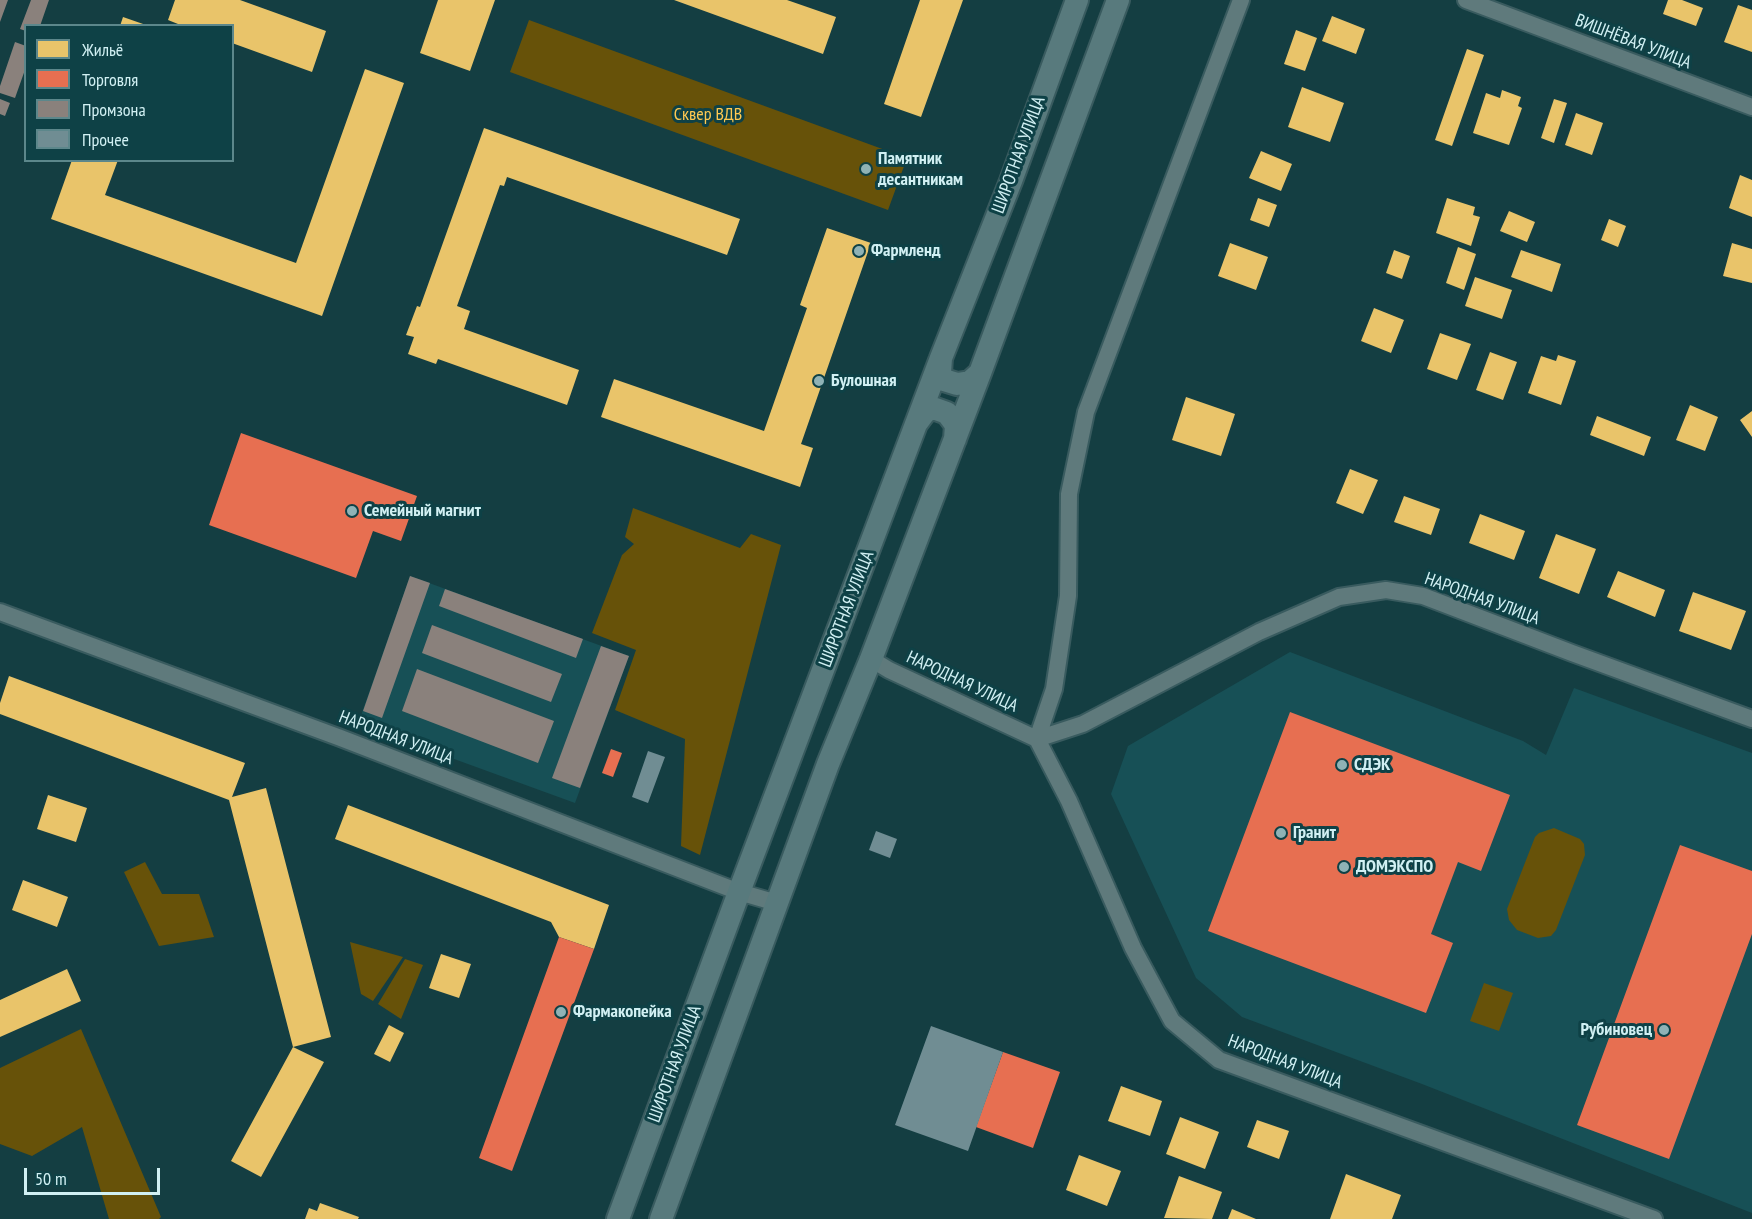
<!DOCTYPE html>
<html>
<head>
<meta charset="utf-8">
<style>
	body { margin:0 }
	#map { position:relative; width:1752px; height:1219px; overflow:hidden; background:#143e42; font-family:"PT Sans Narrow",sans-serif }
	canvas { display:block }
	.legend { position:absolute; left:24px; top:24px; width:210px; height:138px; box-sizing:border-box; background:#0e4146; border:2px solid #5c878b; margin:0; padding:8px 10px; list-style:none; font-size:18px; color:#d1f0f3 }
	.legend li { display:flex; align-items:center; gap:12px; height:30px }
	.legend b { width:30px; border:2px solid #5c878b }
	.scale { position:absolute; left:24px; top:1168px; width:136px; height:27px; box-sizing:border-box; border:3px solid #d1f0f3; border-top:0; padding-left:8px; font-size:18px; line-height:21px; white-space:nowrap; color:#d1f0f3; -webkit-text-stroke:4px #0e4146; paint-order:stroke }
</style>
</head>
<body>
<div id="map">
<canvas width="1752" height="1219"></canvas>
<ul class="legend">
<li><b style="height:16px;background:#e9c46a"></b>Жильё</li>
<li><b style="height:16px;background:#e76f51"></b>Торговля</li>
<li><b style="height:16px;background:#8a817c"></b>Промзона</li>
<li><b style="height:16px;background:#708d93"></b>Прочее</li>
</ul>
<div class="scale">50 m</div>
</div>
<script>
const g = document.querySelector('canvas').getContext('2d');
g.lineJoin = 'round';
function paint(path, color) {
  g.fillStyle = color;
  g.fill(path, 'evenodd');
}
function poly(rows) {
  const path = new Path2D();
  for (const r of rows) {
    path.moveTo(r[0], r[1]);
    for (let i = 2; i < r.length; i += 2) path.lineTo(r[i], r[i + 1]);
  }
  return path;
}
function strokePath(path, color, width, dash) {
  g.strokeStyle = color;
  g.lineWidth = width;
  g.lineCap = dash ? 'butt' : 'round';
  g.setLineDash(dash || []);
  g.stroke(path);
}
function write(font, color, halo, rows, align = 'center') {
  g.font = font + ' "PT Sans Narrow",sans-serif';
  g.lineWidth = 6;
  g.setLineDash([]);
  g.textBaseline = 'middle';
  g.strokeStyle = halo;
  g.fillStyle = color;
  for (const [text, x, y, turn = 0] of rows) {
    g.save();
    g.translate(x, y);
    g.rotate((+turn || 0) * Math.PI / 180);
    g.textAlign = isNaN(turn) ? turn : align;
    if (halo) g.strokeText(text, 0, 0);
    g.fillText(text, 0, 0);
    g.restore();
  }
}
paint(poly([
	[410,576,629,656,575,803,358,724],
	[1290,652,1523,741,1546,755,1574,688,1752,753,1752,1213,1422,1084,1242,1017,1196,978,1111,794,1128,746]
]), '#175056');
paint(poly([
	[529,20,907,158,888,210,510,72],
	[633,508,740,548,751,534,781,545,700,855,681,846,685,739,615,710,636,650,592,633,622,555,634,544,625,537],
	[1554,828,1580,839,1584,844,1585,855,1556,930,1551,936,1538,938,1517,930,1509,920,1507,909,1535,837,1539,833],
	[145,862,162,894,199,894,214,937,159,946,124,872],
	[350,942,403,957,373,1001,361,994],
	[405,959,423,965,401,1019,378,1004],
	[1484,983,1513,993,1499,1031,1470,1021],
	[81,1029,161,1217,159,1219,109,1219,82,1127,32,1156,0,1144,0,1068]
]), '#675209');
paint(poly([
	[175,0,240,0,326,31,312,72,232,43,232,26,183,26,168,20],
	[438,0,495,0,470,71,420,53],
	[674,0,787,0,836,17,823,54],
	[920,0,963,0,921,117,884,104],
	[1668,0,1682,0,1703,8,1696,26,1663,14],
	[1738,5,1752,10,1752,52,1724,42],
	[1332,16,1365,29,1356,54,1322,41],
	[123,17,146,25,146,26,120,26],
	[1296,30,1317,38,1305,71,1284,64],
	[1467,49,1484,55,1452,146,1435,140],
	[365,69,404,83,322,316,51,219,72,160,118,160,105,195,296,263],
	[1302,87,1344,103,1330,142,1288,127],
	[1502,90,1521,97,1518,106,1522,108,1509,145,1473,133,1486,93,1500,98],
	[1554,99,1567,103,1554,143,1541,138],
	[1576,113,1603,123,1592,155,1565,145],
	[484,128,740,219,727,255,507,177,504,186,500,185,457,306,470,311,464,329,579,370,567,405,438,359,436,364,408,354,414,337,406,335,417,306,420,307],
	[1261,151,1292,164,1281,191,1249,178],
	[1740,175,1752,180,1752,217,1729,208],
	[1258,198,1277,205,1269,227,1250,220],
	[1447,198,1475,207,1473,215,1480,217,1471,246,1436,233],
	[1509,211,1535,222,1527,242,1500,231],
	[1609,219,1626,226,1618,247,1601,240],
	[827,228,871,243,801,444,813,448,800,487,601,417,614,379,764,431,807,308,800,305],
	[1230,243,1268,257,1256,290,1218,276],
	[1732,243,1752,249,1752,283,1723,276],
	[1458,247,1476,254,1464,290,1446,283],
	[1394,250,1410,256,1402,279,1386,273],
	[1521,250,1561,264,1552,292,1511,277],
	[1475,277,1512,290,1502,319,1465,306],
	[1374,308,1404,320,1391,353,1361,341],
	[1440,333,1471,344,1457,380,1427,369],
	[1490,352,1517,362,1503,400,1476,390],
	[1558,355,1576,361,1561,405,1528,393,1541,356,1556,361],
	[1186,397,1235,414,1221,456,1172,440],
	[1690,405,1718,417,1705,451,1676,440],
	[1752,411,1752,437,1740,420],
	[1597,416,1651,437,1644,456,1590,435],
	[1350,469,1378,480,1363,514,1336,503],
	[1404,496,1440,509,1431,535,1394,522],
	[1480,514,1525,531,1514,560,1469,543],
	[1556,534,1596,549,1579,594,1539,578],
	[1618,571,1665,590,1655,617,1607,597],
	[1693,592,1746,611,1731,650,1679,631],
	[9,676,245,763,232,797,266,788,331,1037,293,1047,324,1062,261,1177,231,1161,293,1047,229,800,0,714,0,703],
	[48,795,87,808,76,842,37,829],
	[348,805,609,905,594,949,559,937,551,922,335,839],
	[23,880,68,897,57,927,12,910],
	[441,954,471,964,459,998,429,988],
	[67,969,81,1001,0,1037,0,1000],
	[389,1025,404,1033,390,1062,374,1054],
	[1121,1086,1162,1101,1150,1136,1108,1121],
	[1180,1117,1219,1132,1205,1169,1166,1154],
	[1257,1120,1289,1131,1279,1159,1247,1147],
	[1079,1155,1121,1171,1107,1206,1066,1190],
	[1346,1174,1401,1195,1392,1219,1330,1219],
	[1179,1176,1222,1192,1212,1219,1164,1218],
	[320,1203,359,1217,358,1219,305,1219,309,1208,317,1211],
	[1232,1209,1256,1219,1228,1219]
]), '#e9c46a');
paint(poly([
	[241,433,417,496,401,541,373,531,356,578,209,525],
	[1290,712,1510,795,1481,871,1458,862,1431,934,1453,943,1426,1013,1208,931],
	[611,749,622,753,613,777,602,773],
	[1680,845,1752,871,1752,934,1669,1159,1577,1125],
	[559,937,594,949,512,1171,479,1158],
	[1003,1052,1060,1072,1033,1148,976,1127]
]), '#e76f51');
paint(poly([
	[0,0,8,0,0,22],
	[31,0,49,0,40,26,26,26,26,31,20,29],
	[15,42,26,46,26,67,15,98,0,93,0,86],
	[0,99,10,103,5,116,0,114],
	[410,576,430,583,382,718,363,711],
	[445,589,583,639,576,658,439,606],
	[432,625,562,674,551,702,422,653],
	[601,646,629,656,580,788,552,778],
	[417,669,554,721,538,763,402,711]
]), '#8a817c');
paint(poly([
	[648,751,665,757,648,803,632,797],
	[876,831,897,839,890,858,869,850],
	[931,1026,1003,1052,968,1151,895,1125]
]), '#708d93');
const minor = poly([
	[1466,0,1752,107],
	[0,612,338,737,739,892,777,903],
	[871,659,889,670,1037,739,1069,801,1133,948,1172,1021,1219,1060,1654,1219],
	[1037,739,1054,689,1068,596,1069,494,1086,412,1241,0],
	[1037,739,1083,724,1259,632,1339,597,1386,590,1423,596,1572,653,1752,719]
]);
const secondary = poly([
	[941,358,940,373,944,380,957,384,970,382,980,373],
	[916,424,925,412,933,408,947,413,956,425,955,439],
	[618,1219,739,892,941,358,1011,181,1077,0],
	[661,1219,828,764,871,659,980,373,1118,0]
]);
strokePath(minor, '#395b5f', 20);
strokePath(secondary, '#395b5f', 26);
strokePath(minor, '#5f7a7c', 16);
strokePath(secondary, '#587a7d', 22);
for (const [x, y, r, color] of [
	[866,169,6,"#8fb2b5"],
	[859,251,6,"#8fb2b5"],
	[819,381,6,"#8fb2b5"],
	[352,511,6,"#8fb2b5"],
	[1342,765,6,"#8fb2b5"],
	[1281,833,6,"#8fb2b5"],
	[1344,867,6,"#8fb2b5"],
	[561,1012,6,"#8fb2b5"],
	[1664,1030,6,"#8fb2b5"]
]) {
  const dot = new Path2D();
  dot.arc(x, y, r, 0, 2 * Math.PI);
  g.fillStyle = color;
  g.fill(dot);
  strokePath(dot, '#0e4146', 2);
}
write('18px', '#d1f0f3', '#0e4146', [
	["ВИШНЁВАЯ УЛИЦА",1633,42,21],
	["ШИРОТНАЯ УЛИЦА",1019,155,-70],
	["НАРОДНАЯ УЛИЦА",1482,599,20],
	["ШИРОТНАЯ УЛИЦА",847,609,-69],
	["НАРОДНАЯ УЛИЦА",962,682,25],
	["НАРОДНАЯ УЛИЦА",396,738,21],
	["НАРОДНАЯ УЛИЦА",1285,1062,21],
	["ШИРОТНАЯ УЛИЦА",675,1064,-70]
]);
write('18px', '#fec951', '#0e4146', [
	["Сквер ВДВ",708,115]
]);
write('bold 18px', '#d1f0f3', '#0e4146', [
	["Памятник",878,159],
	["десантникам",878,180],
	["Фармленд",871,251],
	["Булошная",831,381],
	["Семейный магнит",364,511],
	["СДЭК",1354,765],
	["Гранит",1293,833],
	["ДОМЭКСПО",1356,867],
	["Фармакопейка",573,1012],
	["Рубиновец",1652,1030,"right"]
], 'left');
</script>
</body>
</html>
